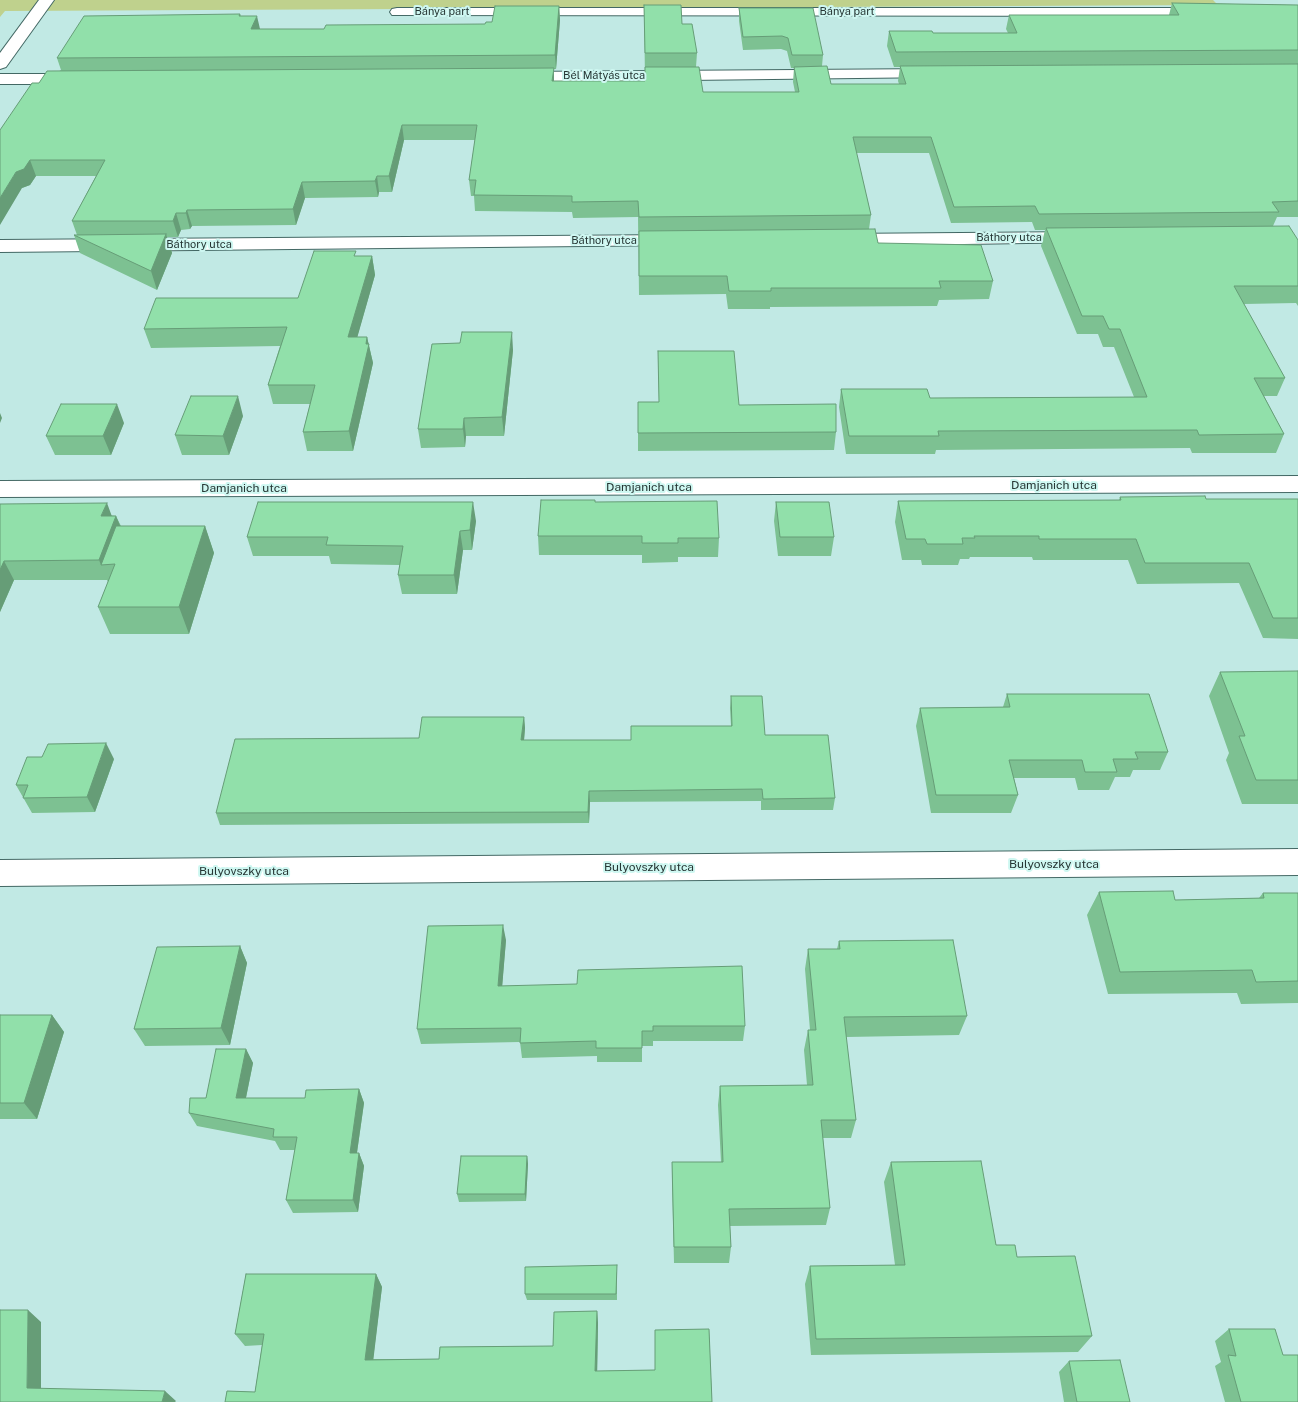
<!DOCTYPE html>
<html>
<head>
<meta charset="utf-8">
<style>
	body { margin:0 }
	canvas { display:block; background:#c1e9e4 }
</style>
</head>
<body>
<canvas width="1298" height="1402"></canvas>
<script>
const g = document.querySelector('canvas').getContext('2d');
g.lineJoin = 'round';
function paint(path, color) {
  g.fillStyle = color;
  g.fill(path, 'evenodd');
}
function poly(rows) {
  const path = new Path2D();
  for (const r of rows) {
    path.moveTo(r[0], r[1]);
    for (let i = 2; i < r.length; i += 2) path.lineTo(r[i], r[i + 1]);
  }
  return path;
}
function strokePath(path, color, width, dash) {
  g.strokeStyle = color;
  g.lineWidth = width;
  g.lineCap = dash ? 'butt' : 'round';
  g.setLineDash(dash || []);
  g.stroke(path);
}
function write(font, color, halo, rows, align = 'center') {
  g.font = font + ' "Public Sans",sans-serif';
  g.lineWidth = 4;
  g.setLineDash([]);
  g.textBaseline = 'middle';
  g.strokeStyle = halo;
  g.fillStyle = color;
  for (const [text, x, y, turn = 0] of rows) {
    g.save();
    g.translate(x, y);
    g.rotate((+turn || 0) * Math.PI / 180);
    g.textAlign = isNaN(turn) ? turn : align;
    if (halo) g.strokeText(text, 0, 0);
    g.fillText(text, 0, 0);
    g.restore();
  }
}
paint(poly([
	[0,0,1213,0,1218,5,5,11,0,17]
]), '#bfd18d');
const minor = poly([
	[397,8,1207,8,1214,12,1207,16,392,15,390,12,392,9,397,8],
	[937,69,945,74,943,77,517,82,509,77,517,72,937,69],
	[0,74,79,74,87,79,79,84,0,84,0,74],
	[1082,232,1089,234,1092,238,1089,242,840,246,833,244,830,240,833,236,840,234,1082,232],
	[677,235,684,237,687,241,684,245,0,252,0,240,677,235],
	[1298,476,1298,492,0,497,0,481,1298,476],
	[1298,849,1298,875,0,886,0,860,1298,849]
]);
const major = poly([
	[39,0,54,0,6,67,0,69,0,53,39,0]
]);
strokePath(minor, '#436864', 2);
strokePath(major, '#436864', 2);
paint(minor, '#fff');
paint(major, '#fff');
paint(poly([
	[1172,3,1298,5,1298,217,1277,217,1273,226,1298,240,1298,306,1296,303,1244,304,1285,378,1277,396,1264,396,1284,434,1276,453,1192,453,1190,448,936,450,935,454,846,454,839,407,841,389,930,398,1134,397,1114,347,1103,347,1098,334,1077,334,1041,246,1045,230,1035,230,1032,222,951,223,929,153,856,153,871,215,869,229,878,243,993,281,989,299,939,300,937,306,770,307,770,309,728,309,726,294,639,295,638,217,573,218,572,212,475,211,474,196,471,196,469,180,475,140,404,140,392,192,379,192,378,197,305,198,296,225,192,226,190,229,181,230,178,237,167,237,172,253,157,290,80,253,74,235,77,235,72,221,96,176,36,176,30,185,22,188,39,83,61,70,57,58,240,14,241,16,260,29,324,29,485,24,559,6,560,20,556,69,554,69,554,81,645,81,644,5,682,24,697,53,696,67,703,92,795,92,793,82,794,68,791,68,787,51,781,49,743,50,739,21,739,8,823,55,822,66,831,84,899,84,898,81,900,67,894,67,887,46,889,31,933,33,1008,33,1006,29,1009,15,1169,15],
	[356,256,372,256,375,275,357,337,367,337,373,363,353,451,307,451,303,432,310,404,273,404,268,385,280,346,151,348,144,329,298,298],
	[513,350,504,436,466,436,465,447,421,448,418,429],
	[658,351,739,405,836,432,834,450,638,451,638,433,659,402],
	[243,416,229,455,182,455,175,435],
	[124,423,111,455,55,455,46,436],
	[1120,497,1206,499,1298,499,1298,639,1263,638,1239,583,1137,584,1128,560,1033,560,1032,557,970,557,969,559,960,559,958,565,922,565,921,560,902,560,895,522,898,501,1119,500],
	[596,502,719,538,718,557,678,557,678,562,642,563,642,555,539,555,538,536],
	[776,502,834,537,831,556,778,556,774,521],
	[0,504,116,516,121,526,205,526,214,553,189,634,110,634,98,607,108,582,107,580,14,580,0,612],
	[476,521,472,550,463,550,457,594,402,594,398,575,400,565,331,564,329,556,253,556,247,537],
	[1298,671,1298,804,1242,804,1226,760,1229,753,1209,696,1220,672],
	[1007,694,1168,752,1160,770,1133,770,1130,777,1115,777,1109,790,1078,790,1075,778,1014,778,1018,795,1011,813,931,813,916,726,920,708,1003,707],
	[731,696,765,735,835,798,833,810,761,810,761,801,590,802,589,823,220,825,216,813,419,738,524,717,525,728,524,740,631,740,731,726,730,708],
	[114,759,95,812,32,813,16,785],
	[1099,892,1175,900,1259,898,1263,893,1298,893,1298,1003,1241,1004,1237,993,1108,994,1087,915],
	[506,940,502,986,745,1026,743,1041,653,1041,653,1046,642,1046,642,1062,597,1062,597,1056,522,1058,520,1042,421,1044,417,1029],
	[839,941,967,1016,959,1035,846,1037,856,1120,851,1138,823,1138,830,1208,826,1225,730,1226,731,1247,729,1263,674,1263,672,1179,672,1162,721,1162,718,1105,720,1086,807,1085,804,1050,808,1030,810,1030,805,969,808,949,837,949],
	[240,946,247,963,230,1045,145,1046,134,1029],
	[0,1015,52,1015,64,1032,37,1119,0,1119],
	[246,1049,253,1063,246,1098,305,1098,359,1089,364,1103,357,1153,359,1153,364,1166,358,1212,293,1213,286,1200,295,1150,280,1150,275,1141,197,1126,189,1113,206,1098],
	[527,1156,528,1164,526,1201,459,1202,457,1194],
	[891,1162,996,1245,1017,1257,1092,1336,1078,1352,811,1355,805,1284,810,1266,895,1265,884,1182],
	[617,1272,617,1300,527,1300,525,1294],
	[246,1274,376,1274,382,1287,373,1359,439,1359,440,1347,553,1346,554,1312,597,1311,598,1323,597,1371,655,1370,655,1330,709,1329,712,1402,225,1402,227,1391,255,1392,262,1345,245,1346,235,1334],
	[1229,1329,1283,1355,1298,1402,1225,1402,1215,1366,1221,1362,1215,1341],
	[1069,1361,1130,1402,1064,1402,1059,1372]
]), '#7dc192');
paint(poly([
	[559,6,560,20,556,69,555,55],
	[257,16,260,29,251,29],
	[554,68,554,83,552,81],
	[402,125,404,140,392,192,389,176],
	[30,160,36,176,30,185,22,188,0,225,0,198,16,172],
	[377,176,379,192,378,197,375,181],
	[302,182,305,198,296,225,293,209],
	[187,210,192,226,190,229,186,213],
	[176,213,181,230,178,237,173,221],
	[166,234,172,253,157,290,151,271],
	[372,256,375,275,352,356,348,337],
	[512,332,513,350,504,436,502,417],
	[367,337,373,363,353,451,349,431],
	[238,396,243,416,229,455,223,436],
	[117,404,124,423,111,455,103,436],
	[0,413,2,418,0,423],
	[464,418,466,436,465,447,463,429],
	[473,502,476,521,472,550,470,530],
	[107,503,114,522,116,516,124,535,101,565,99,560,101,516],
	[205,526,214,553,189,634,179,607],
	[460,531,463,550,457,594,454,575],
	[4,561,14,580,0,612,0,570],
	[524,717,525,728,523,752,521,740],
	[106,743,114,759,95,812,87,797],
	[589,791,590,802,589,823,588,812],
	[503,925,506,940,501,1001,498,986],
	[240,946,247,963,230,1045,221,1028],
	[52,1015,64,1032,37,1119,24,1103],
	[246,1049,253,1063,243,1112,236,1098],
	[359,1089,364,1103,355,1166,350,1153],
	[359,1153,364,1166,358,1212,353,1200],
	[527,1156,528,1164,526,1201,525,1194],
	[376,1274,382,1287,372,1371,365,1360],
	[28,1310,41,1322,41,1399,27,1388],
	[597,1311,598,1323,597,1382,595,1371],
	[165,1391,176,1401,175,1402,162,1402]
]), '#669d77');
const building = poly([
	[1172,3,1298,5,1298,50,896,52,889,31,932,31,933,33,1017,33,1009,15,1179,15,1172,3],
	[644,5,681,5,682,24,692,24,697,53,645,53,644,5],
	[495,6,559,6,555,55,57,58,84,16,240,14,239,16,257,16,251,29,324,29,326,25,485,24,486,22,492,22,495,6],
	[739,8,813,8,823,55,792,55,788,38,782,36,743,37,739,8],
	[1298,64,1298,201,1272,202,1279,212,1039,214,1035,206,954,207,931,137,853,137,871,215,639,217,638,201,572,202,572,196,474,195,476,180,469,180,477,125,402,125,389,176,377,176,375,181,302,182,293,209,187,210,186,213,176,213,173,221,72,221,105,160,30,160,24,169,16,172,0,198,0,130,32,83,39,83,47,71,554,68,552,81,645,81,645,67,699,67,703,92,799,92,794,67,827,66,831,84,906,84,900,66,1298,64],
	[1289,226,1298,240,1298,286,1234,286,1285,378,1254,378,1284,434,1199,435,1197,430,938,431,939,436,849,436,841,389,927,389,930,398,1147,397,1120,329,1109,329,1103,316,1082,316,1046,228,1289,226],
	[875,229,878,243,981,245,993,281,939,281,941,288,771,288,771,291,729,291,727,276,639,276,639,231,875,229],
	[166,234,151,271,74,235,166,234],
	[314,251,356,251,354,256,372,256,348,337,367,337,366,344,369,344,349,431,303,432,315,385,268,385,287,327,144,329,156,298,298,298,314,251],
	[462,332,512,332,502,417,464,418,463,429,418,429,432,344,460,343,462,332],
	[658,351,734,351,739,405,836,404,836,432,638,433,638,402,659,402,658,351],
	[191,396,238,396,223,436,175,435,191,396],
	[61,404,117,404,103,436,46,436,61,404],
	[1205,496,1206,499,1298,499,1298,618,1273,618,1249,563,1145,563,1136,539,1039,539,1039,536,974,536,975,538,962,538,963,544,927,544,925,539,906,539,898,501,1121,500,1120,497,1205,496],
	[541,500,595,500,595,502,717,501,719,538,678,538,678,543,642,543,642,536,538,536,541,500],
	[258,502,473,502,470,530,460,531,454,575,398,575,403,546,326,545,328,537,247,537,258,502],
	[776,502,829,502,834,537,780,537,776,502],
	[107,503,101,516,116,516,99,560,4,561,0,570,0,504,107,503],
	[116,526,205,526,179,607,98,607,115,564,101,565,116,526],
	[1298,671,1298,780,1256,780,1239,736,1245,736,1220,672,1298,671],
	[1007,694,1149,694,1168,752,1135,752,1138,759,1113,759,1117,772,1085,772,1082,760,1009,760,1018,795,936,795,920,708,1010,707,1007,694],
	[731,696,762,696,765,735,828,735,835,798,763,799,762,789,589,791,588,812,216,813,235,739,419,738,422,717,524,717,521,740,631,740,631,726,732,726,731,696],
	[106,743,87,797,23,798,28,785,16,785,27,757,42,757,48,744,106,743],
	[1173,891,1175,900,1264,898,1263,893,1298,893,1298,981,1256,982,1252,970,1120,972,1099,892,1173,891],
	[503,925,498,986,577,984,578,970,742,966,745,1026,653,1026,653,1031,642,1031,642,1048,596,1048,596,1041,520,1043,521,1028,417,1029,428,926,503,925],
	[953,940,967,1016,844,1017,856,1120,821,1120,830,1208,729,1209,731,1247,674,1247,672,1162,723,1162,720,1086,813,1085,808,1030,816,1030,808,949,840,949,839,941,953,940],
	[240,946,221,1028,134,1029,157,947,240,946],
	[0,1015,52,1015,24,1103,0,1103,0,1015],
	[216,1049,246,1049,236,1098,305,1098,306,1090,359,1089,350,1153,359,1153,353,1200,286,1200,297,1137,273,1137,274,1129,189,1113,190,1098,206,1098,216,1049],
	[461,1156,527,1156,525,1194,457,1194,461,1156],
	[981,1161,996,1245,1015,1245,1017,1257,1075,1256,1092,1336,816,1339,810,1266,905,1265,891,1162,981,1161],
	[617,1265,616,1294,525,1294,525,1267,617,1265],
	[246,1274,376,1274,365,1360,439,1359,440,1347,553,1346,554,1312,597,1311,595,1371,655,1370,655,1330,709,1329,712,1402,225,1402,227,1391,255,1392,264,1334,235,1334,246,1274],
	[0,1310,28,1310,27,1388,165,1391,162,1402,0,1402,0,1310],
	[1229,1329,1275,1329,1283,1355,1298,1355,1298,1402,1241,1402,1228,1355,1236,1356,1229,1329],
	[1120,1360,1130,1402,1077,1402,1069,1361,1120,1360]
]);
paint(building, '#91e0aa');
strokePath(building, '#669d77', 1);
write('11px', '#263634', '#cef7f1', [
	["Bánya part",442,12],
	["Bánya part",847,12],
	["Bél Mátyás utca",604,76],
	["Báthory utca",1009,238],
	["Báthory utca",604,241],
	["Báthory utca",199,245]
]);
write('12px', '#263634', '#cef7f1', [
	["Damjanich utca",1054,485],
	["Damjanich utca",649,487],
	["Damjanich utca",244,488],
	["Bulyovszky utca",1054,864],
	["Bulyovszky utca",649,867],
	["Bulyovszky utca",244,871]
]);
</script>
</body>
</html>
